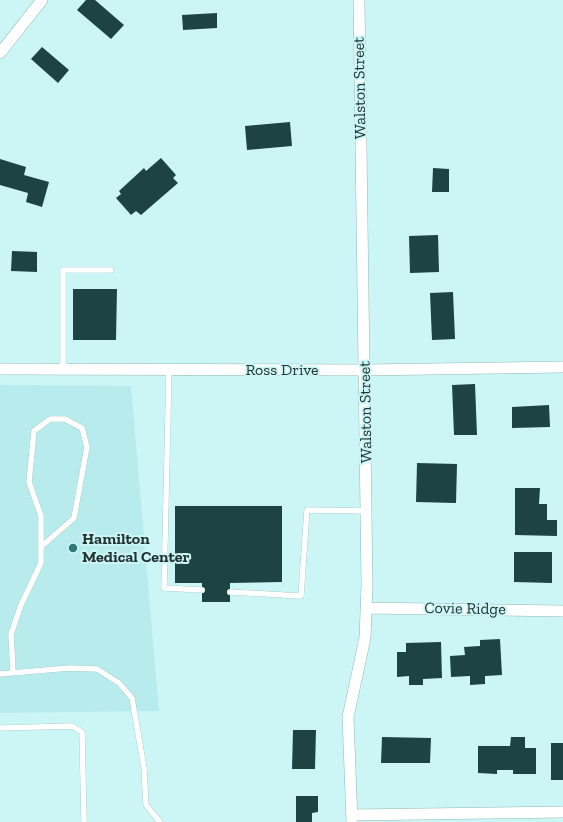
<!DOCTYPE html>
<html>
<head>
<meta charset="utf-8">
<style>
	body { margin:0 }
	canvas { display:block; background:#ccf6f6 }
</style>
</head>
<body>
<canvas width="563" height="822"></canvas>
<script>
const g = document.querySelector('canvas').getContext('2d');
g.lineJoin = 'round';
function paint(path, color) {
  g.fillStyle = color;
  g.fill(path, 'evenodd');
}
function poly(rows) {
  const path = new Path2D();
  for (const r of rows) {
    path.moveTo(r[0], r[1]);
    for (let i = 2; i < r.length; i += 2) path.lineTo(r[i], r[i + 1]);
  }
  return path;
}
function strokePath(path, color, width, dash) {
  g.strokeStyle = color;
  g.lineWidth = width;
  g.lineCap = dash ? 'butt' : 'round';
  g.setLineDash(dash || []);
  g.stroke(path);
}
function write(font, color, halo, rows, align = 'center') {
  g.font = font + ' "Zilla Slab",serif';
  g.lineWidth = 4;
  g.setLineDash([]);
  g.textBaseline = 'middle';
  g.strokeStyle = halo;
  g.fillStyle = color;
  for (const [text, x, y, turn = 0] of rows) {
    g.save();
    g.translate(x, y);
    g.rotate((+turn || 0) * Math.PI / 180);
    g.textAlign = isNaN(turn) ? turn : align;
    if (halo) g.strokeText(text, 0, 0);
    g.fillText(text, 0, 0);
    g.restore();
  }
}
paint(poly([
	[0,385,131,386,159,711,0,713]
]), '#b8ecec');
paint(poly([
	[86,0,95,0,124,25,111,39,77,10],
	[217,13,217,28,183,30,182,15],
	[42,47,69,70,58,83,31,59],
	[290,122,292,146,247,150,245,126],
	[161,158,176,175,173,178,178,183,141,215,136,211,131,215,116,198,121,194,119,191,144,168,146,171],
	[0,159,26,167,24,175,49,182,42,207,26,202,28,193,0,185],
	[433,168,449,169,449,192,432,192],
	[438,235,439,272,410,273,409,236],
	[12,251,37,252,37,272,11,271],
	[73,289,117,289,116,340,73,340],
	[453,292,455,339,432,340,430,293],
	[475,384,477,435,454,435,452,385],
	[549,405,550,427,512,428,512,407],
	[417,463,457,464,456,503,416,502],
	[515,488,540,488,539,504,547,504,547,520,557,520,557,536,515,535],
	[175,506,282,506,282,582,230,583,230,602,202,602,202,583,175,583],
	[514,552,552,552,552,583,514,582],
	[500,639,502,675,485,676,485,684,470,685,470,676,451,677,450,656,465,655,464,647,480,646,480,640],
	[441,642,442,678,423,679,423,685,409,685,409,676,397,677,397,652,406,652,406,643],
	[293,730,316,730,315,769,292,769],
	[382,737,431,738,430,763,381,763],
	[511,737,525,737,525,748,536,748,536,774,513,774,513,770,497,770,497,774,478,773,478,746,510,746],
	[551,743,563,743,563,780,551,780],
	[296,796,318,796,318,812,312,813,312,822,296,822]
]), '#1d4343');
const service = poly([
	[63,370,63,270,111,270],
	[169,370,164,588,202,590],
	[230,592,301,596,307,510,367,511],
	[13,673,11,634,21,605,41,563,41,516,29,482,34,431,50,419,65,419,82,428,87,447,74,518,42,546],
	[0,674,69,668,97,669,119,683,132,698,144,768,146,805,160,822],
	[0,728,72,726,82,732,84,822]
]);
const minor = poly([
	[0,53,42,0],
	[0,369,365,370,563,367],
	[366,608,563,611],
	[352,815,563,812],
	[352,822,348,717,365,638,367,585,359,0]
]);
strokePath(service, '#90b8b8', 6);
strokePath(minor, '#90b8b8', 12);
strokePath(service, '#fff', 5.5);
strokePath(minor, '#fff', 11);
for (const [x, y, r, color] of [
	[73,548,5,"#30797a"]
]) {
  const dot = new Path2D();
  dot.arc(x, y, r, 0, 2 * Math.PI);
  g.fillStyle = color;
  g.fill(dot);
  strokePath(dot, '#ccf6f6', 1.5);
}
write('16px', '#233333', '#ccf6f6', [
	["Walston Street",360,88,-91],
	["Ross Drive",282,370],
	["Walston Street",366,412,-91],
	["Covie Ridge",465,609,1]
]);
write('bold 16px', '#233333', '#ccf6f6', [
	["Hamilton",82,539],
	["Medical Center",82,557]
], 'left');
</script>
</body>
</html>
